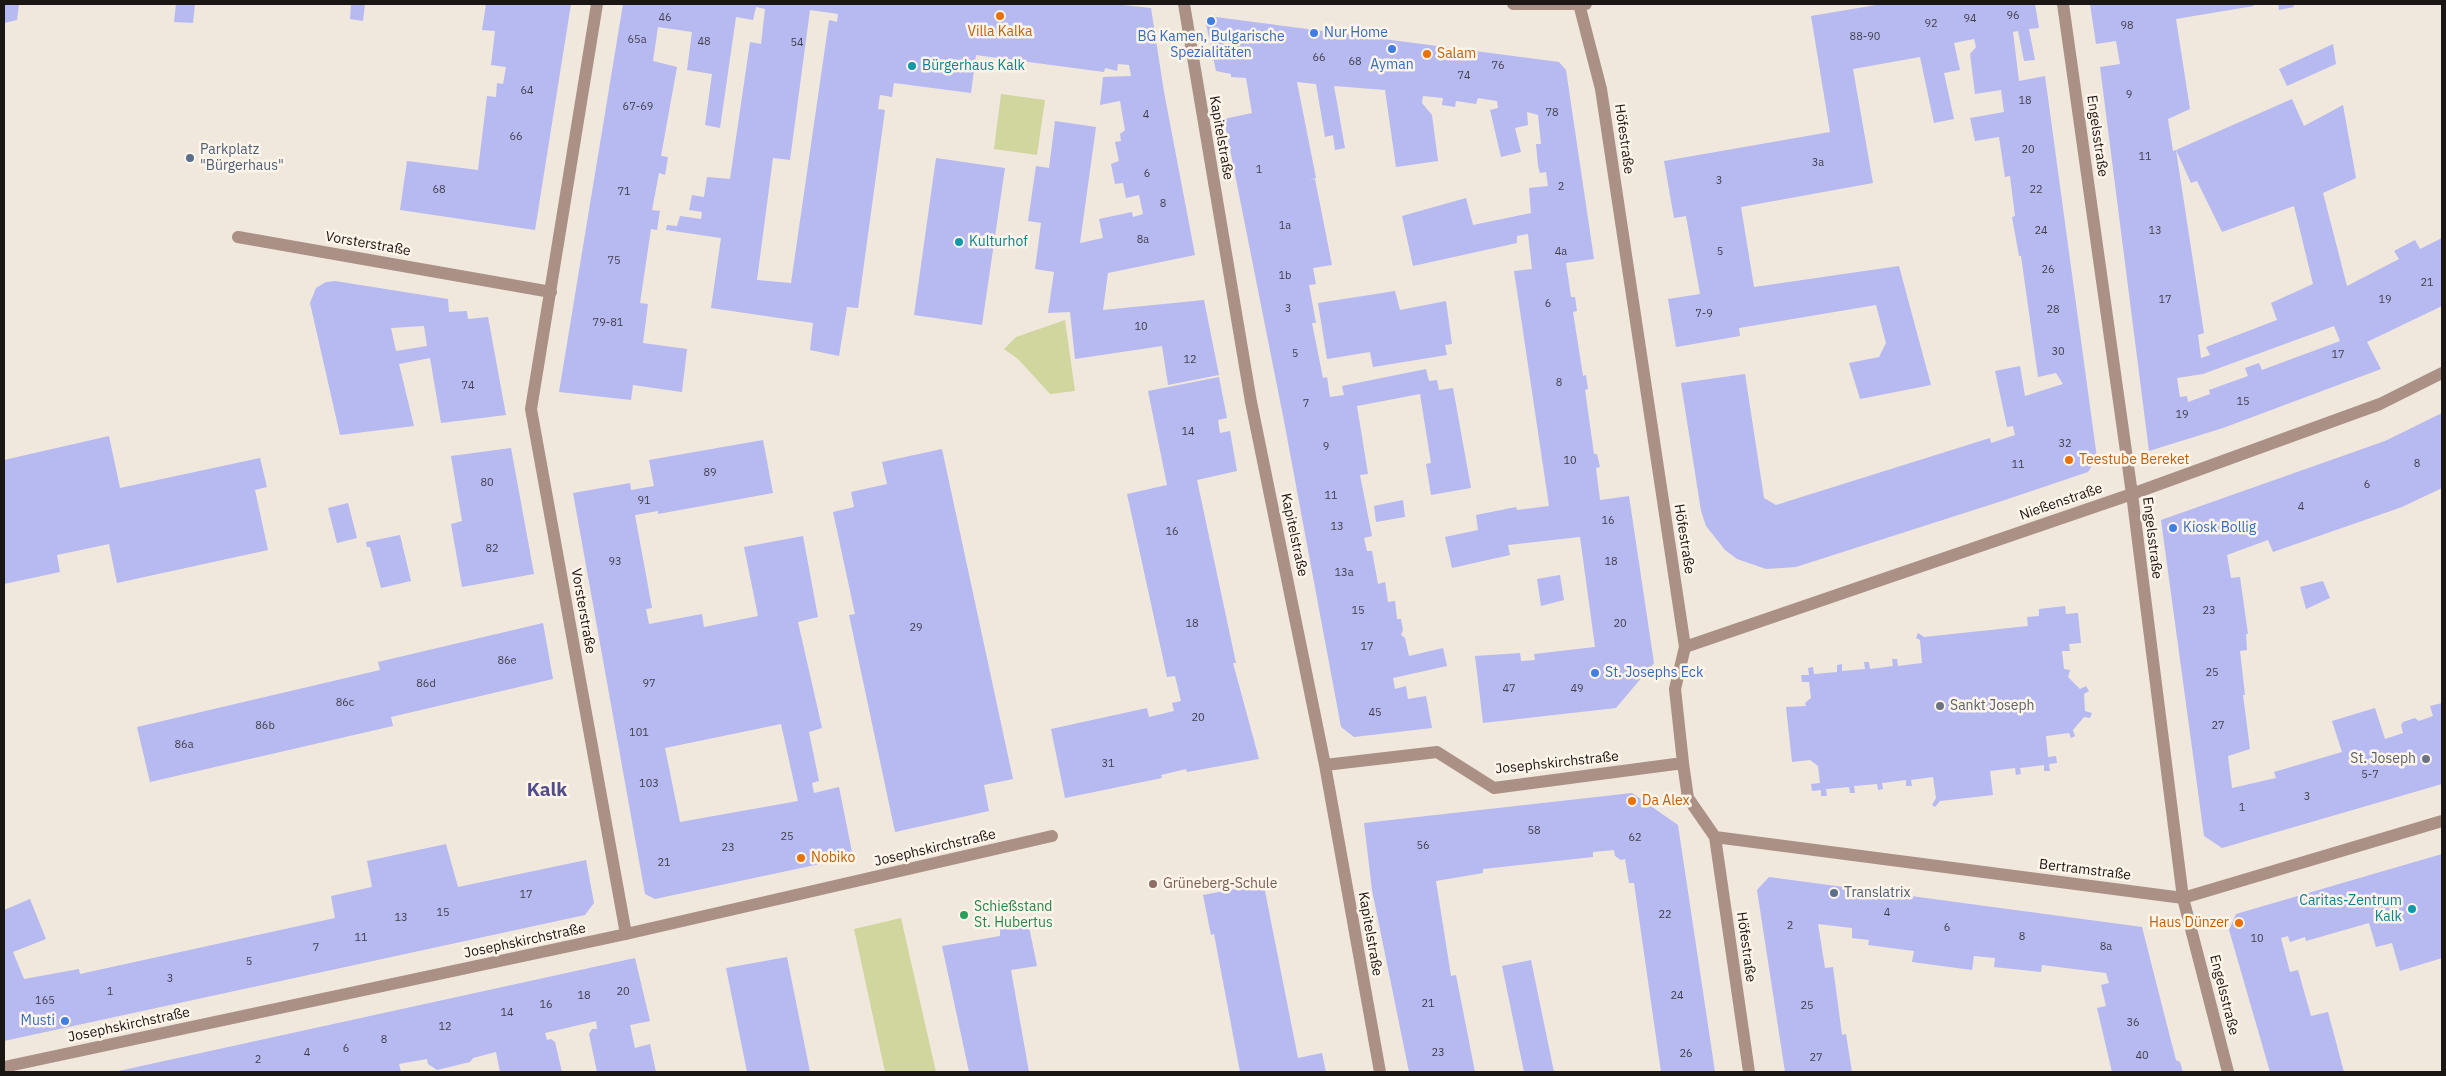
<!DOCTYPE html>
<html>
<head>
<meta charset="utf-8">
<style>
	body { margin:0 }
	#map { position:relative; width:2446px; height:1076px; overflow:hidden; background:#f0e7dd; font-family:"IBM Plex Sans",sans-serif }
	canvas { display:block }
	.frame { position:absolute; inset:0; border:5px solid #191613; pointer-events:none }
</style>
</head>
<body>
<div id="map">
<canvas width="2446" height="1076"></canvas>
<div class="frame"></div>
</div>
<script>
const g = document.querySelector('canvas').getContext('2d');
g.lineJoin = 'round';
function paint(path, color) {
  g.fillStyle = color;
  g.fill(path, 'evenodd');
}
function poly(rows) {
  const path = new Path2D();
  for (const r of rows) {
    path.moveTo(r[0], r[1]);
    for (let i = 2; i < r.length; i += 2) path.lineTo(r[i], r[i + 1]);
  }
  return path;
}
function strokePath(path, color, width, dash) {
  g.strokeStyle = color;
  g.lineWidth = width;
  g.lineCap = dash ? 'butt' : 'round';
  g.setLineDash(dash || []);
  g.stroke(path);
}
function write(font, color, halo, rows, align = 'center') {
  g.font = font + ' "IBM Plex Sans",sans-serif';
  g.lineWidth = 5;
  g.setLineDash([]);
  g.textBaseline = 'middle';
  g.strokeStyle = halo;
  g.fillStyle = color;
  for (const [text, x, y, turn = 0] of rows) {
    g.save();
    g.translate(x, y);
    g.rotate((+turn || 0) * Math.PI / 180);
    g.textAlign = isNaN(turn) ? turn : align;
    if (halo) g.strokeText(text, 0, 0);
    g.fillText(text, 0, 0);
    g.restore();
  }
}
paint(poly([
	[1001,94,1045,100,1037,155,994,149],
	[1065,320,1075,391,1050,394,1018,359,1004,349,1016,337],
	[901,918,936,1072,885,1072,854,929]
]), '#d1d69e');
paint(poly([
	[4,4,19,4,17,20,4,23],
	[176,4,195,4,193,23,174,22],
	[351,4,365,4,363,21,350,19],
	[486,4,571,4,535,230,400,210,407,161,478,170,487,96,496,97,497,83,503,84,506,67,491,65,495,31,482,30],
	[623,4,1114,4,1151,8,1164,92,1195,255,1108,273,1103,310,1204,300,1219,375,1168,385,1162,346,1075,359,1070,312,1048,313,1054,272,1035,269,1041,223,1028,221,1036,166,1049,168,1055,121,1096,127,1080,243,1103,238,1099,219,1132,212,1133,217,1143,214,1139,195,1126,198,1123,183,1115,184,1111,164,1119,161,1115,142,1121,141,1120,134,1125,130,1120,101,1100,105,1103,77,1131,76,1129,65,1118,64,1117,71,1105,68,1104,72,976,55,971,93,894,83,892,97,880,95,878,109,885,110,858,308,847,307,839,356,810,350,813,323,711,308,721,238,666,230,667,225,677,226,680,216,701,219,702,212,689,210,692,195,704,197,707,177,730,179,750,42,761,44,765,9,756,7,753,20,736,17,720,128,705,125,712,74,687,70,692,32,658,27,653,61,677,67,661,156,668,157,665,175,659,173,652,210,660,211,657,230,651,229,640,303,648,304,643,343,687,349,682,392,633,385,631,400,559,392],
	[810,10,838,14,837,22,829,20,791,283,757,280,773,158,790,160],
	[1882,4,2035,4,2039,28,2029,29,2035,60,2024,61,2018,31,2013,32,2019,81,2045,76,2097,458,2088,472,2005,500,1796,567,1766,569,1737,559,1725,550,1706,526,1701,511,1681,383,1745,374,1764,498,1776,505,1990,438,1991,443,2015,435,2013,426,2007,427,1995,371,2020,366,2025,396,2063,384,2056,373,2038,377,2021,256,2019,256,2012,217,2015,216,2010,176,2005,177,1999,137,1975,141,1970,118,2004,112,2001,90,1975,94,1970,54,1976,47,1974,39,1954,43,1960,70,1944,73,1954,119,1934,123,1920,57,1853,69,1873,183,1741,207,1754,287,1899,266,1931,385,1860,399,1849,363,1879,357,1886,343,1876,305,1739,328,1740,336,1676,347,1668,299,1700,294,1686,216,1674,218,1664,161,1830,132,1811,16],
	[2090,4,2253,4,2254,6,2176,19,2190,109,2168,119,2173,151,2176,150,2204,333,2198,335,2201,358,2210,355,2206,347,2277,320,2271,303,2313,284,2294,206,2222,232,2197,181,2191,183,2176,150,2292,99,2304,126,2343,105,2356,178,2323,193,2347,286,2399,259,2394,251,2415,240,2420,249,2442,238,2442,306,2367,342,2381,369,2223,428,2149,451,2100,67,2120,64,2116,41,2096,44],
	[2334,326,2340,341,2262,370,2259,363,2245,368,2248,376,2209,390,2210,394,2188,402,2187,396,2180,397,2177,378,2203,374],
	[2278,4,2293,4,2294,7,2279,10],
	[1208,16,1559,62,1566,70,1594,259,1566,263,1571,297,1575,297,1577,311,1573,312,1583,376,1586,375,1588,389,1585,390,1594,454,1597,454,1600,467,1596,468,1600,500,1629,496,1654,663,1616,708,1483,723,1475,656,1520,653,1521,661,1535,660,1534,654,1595,647,1580,537,1508,545,1510,555,1452,568,1445,537,1478,530,1476,515,1516,507,1517,510,1549,506,1514,271,1532,269,1528,234,1517,236,1517,243,1413,266,1402,216,1466,198,1473,225,1531,213,1529,188,1548,186,1546,172,1540,173,1538,166,1536,144,1541,144,1538,115,1527,112,1528,125,1515,128,1521,152,1501,157,1490,110,1498,108,1497,101,1478,98,1476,104,1456,101,1455,107,1442,105,1443,98,1423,96,1422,103,1432,115,1438,161,1396,167,1385,90,1334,86,1345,148,1335,150,1333,135,1325,137,1316,84,1297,82,1316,178,1309,180,1315,179,1332,265,1313,268,1316,284,1309,285,1316,323,1312,323,1323,378,1327,377,1330,397,1344,395,1342,386,1426,369,1429,381,1437,380,1439,390,1453,388,1471,488,1431,495,1426,464,1431,463,1420,394,1357,406,1368,474,1360,475,1372,536,1364,538,1367,551,1372,551,1378,584,1385,582,1388,602,1395,601,1397,619,1401,619,1403,630,1401,635,1405,638,1409,656,1443,648,1447,666,1393,678,1395,689,1406,686,1408,699,1426,696,1432,728,1354,737,1341,727,1284,421,1224,119,1252,113,1246,78,1231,77,1231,74,1216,71,1205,19],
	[2333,44,2336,64,2287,86,2279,69],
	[936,158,1005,168,982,325,914,315],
	[335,281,448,299,449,312,467,311,468,319,488,317,506,415,441,423,430,358,399,364,414,426,340,435,310,303,316,288,326,282],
	[424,326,427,346,396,351,391,328],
	[1395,291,1400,310,1446,301,1452,344,1445,345,1447,355,1373,367,1370,352,1327,359,1318,303],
	[1219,377,1227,418,1218,420,1220,433,1230,431,1237,471,1197,480,1236,663,1233,663,1259,759,1187,772,1186,769,1161,775,1162,778,1065,798,1051,729,1147,708,1149,717,1174,711,1172,703,1181,701,1175,676,1167,677,1127,494,1167,485,1148,391],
	[2442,413,2442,488,2402,507,2273,552,2268,540,2227,555,2231,578,2240,577,2248,634,2246,634,2247,650,2240,651,2245,695,2243,695,2250,749,2228,756,2232,788,2276,778,2274,772,2342,752,2332,721,2375,708,2385,739,2403,733,2401,725,2403,722,2415,718,2419,721,2433,716,2430,706,2442,703,2442,784,2222,848,2204,836,2161,520,2385,441],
	[109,436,120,488,260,458,267,487,255,490,268,550,117,583,109,544,57,555,60,572,4,584,4,460],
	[763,440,773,493,658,514,658,511,635,515,652,608,646,609,649,624,702,614,704,627,758,616,744,547,803,536,818,617,798,622,822,728,809,732,819,781,812,783,814,793,839,787,853,857,655,899,645,894,573,493,630,483,631,490,654,486,649,460],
	[781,724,798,801,680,822,665,748],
	[511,448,534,574,462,587,451,524,462,521,451,456],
	[942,449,1013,779,984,785,989,811,895,832,849,615,855,614,833,512,854,507,851,492,887,484,882,462],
	[1403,500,1405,517,1376,522,1374,506],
	[348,503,357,538,337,543,328,508],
	[400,535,411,581,381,588,370,547,367,547,366,542],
	[1560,575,1564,600,1541,606,1537,579],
	[2323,581,2330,598,2306,609,2300,587],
	[2065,606,2066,614,2078,613,2081,643,2069,644,2070,651,2062,651,2064,669,2070,670,2068,677,2080,689,2086,686,2089,691,2084,694,2085,711,2092,713,2090,718,2084,717,2073,730,2075,736,2071,738,2069,733,2046,736,2048,757,2056,756,2057,763,2049,764,2050,771,2044,771,2044,765,2020,768,2021,774,2016,775,2015,768,1990,771,1993,795,1940,801,1935,807,1932,805,1936,798,1933,777,1911,780,1912,786,1906,786,1906,780,1882,783,1883,789,1878,790,1877,784,1854,786,1855,793,1850,793,1849,787,1826,789,1827,796,1821,796,1821,790,1812,791,1811,784,1820,783,1818,766,1810,760,1792,762,1786,707,1806,706,1805,703,1811,698,1809,682,1802,682,1801,675,1809,675,1808,668,1813,667,1814,674,1837,672,1837,665,1842,664,1842,671,1865,669,1864,662,1869,662,1870,669,1893,666,1892,659,1897,659,1898,666,1922,663,1920,640,1916,638,1918,633,1924,637,2028,626,2027,617,2039,616,2039,609],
	[543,623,553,679,391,717,393,726,150,782,137,727,380,670,378,662],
	[1632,793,1678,825,1715,1072,1661,1072,1634,883,1629,883,1625,859,1621,860,1615,856,1614,850,1593,852,1593,857,1483,869,1483,873,1436,881,1451,976,1456,975,1475,1072,1409,1072,1372,890,1364,823],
	[446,844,458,887,586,860,594,903,585,915,4,1041,4,910,30,899,46,939,13,952,24,979,79,969,80,974,335,918,331,896,372,887,367,861],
	[2442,854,2442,958,2400,971,2392,943,2376,947,2369,923,2306,941,2305,937,2290,942,2288,936,2281,938,2290,972,2298,970,2311,1016,2328,1012,2344,1072,2270,1072,2229,930,2236,914],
	[1769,877,2142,927,2170,1037,2176,1060,2180,1062,2183,1072,2112,1072,2097,1008,2106,1006,2101,985,2109,983,2106,973,2042,965,2041,972,1994,967,1995,958,1974,956,1972,970,1912,962,1914,951,1868,945,1869,940,1852,938,1852,928,1818,924,1825,968,1833,967,1842,1035,1846,1034,1852,1072,1785,1072,1757,890],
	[1263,881,1298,1058,1322,1053,1326,1072,1240,1072,1214,934,1211,935,1203,895,1262,884],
	[1028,922,1037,966,1011,970,1029,1072,969,1072,942,946,1000,936,1000,928],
	[787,957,810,1072,747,1072,726,968],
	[635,958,650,1021,630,1025,635,1048,650,1044,656,1072,597,1072,589,1034,592,1029,597,1029,596,1021,545,1033,547,1040,551,1039,555,1042,562,1072,500,1072,496,1052,473,1058,470,1062,437,1070,428,1064,427,1059,410,1062,399,1064,401,1072,114,1072],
	[1531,960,1540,1004,1554,1072,1524,1072,1502,966]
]), '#b7b9f1');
strokePath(poly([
	[597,4,531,409,626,934],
	[1184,4,1251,402,1325,765,1380,1072],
	[1513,4,1586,4],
	[1579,4,1601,89,1685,647,1675,689,1683,763,1688,798,1715,837,1749,1072],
	[2063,4,2132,494,2183,898,2228,1072],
	[238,237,551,292],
	[1685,647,2132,494,2380,404,2442,373],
	[1325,765,1437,752,1494,788,1683,763],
	[1715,837,2183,898,2442,821],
	[4,1067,626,934,1052,836]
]), '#ab9086', 12);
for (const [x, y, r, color] of [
	[1000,16,5,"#e8710a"],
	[1211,21,5,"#3f7fe0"],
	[1314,33,5,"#3f7fe0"],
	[1392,49,5,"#3f7fe0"],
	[1427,54,5,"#e8710a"],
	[912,66,5,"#0f9aa8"],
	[190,158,5,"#5c6f8a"],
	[959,242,5,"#0f9aa8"],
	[2069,460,5,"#e8710a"],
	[2173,528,5,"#3f7fe0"],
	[1595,673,5,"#3f7fe0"],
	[1940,706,5,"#6b7280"],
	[2426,759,5,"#6b7280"],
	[1632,801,5,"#e8710a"],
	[801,858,5,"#e8710a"],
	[1153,884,5,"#8d6e63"],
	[1834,893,5,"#5c6f8a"],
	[2412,909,5,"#0f9aa8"],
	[964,915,5,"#2e9e5b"],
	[2239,923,5,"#e8710a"],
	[65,1021,5,"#3f7fe0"]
]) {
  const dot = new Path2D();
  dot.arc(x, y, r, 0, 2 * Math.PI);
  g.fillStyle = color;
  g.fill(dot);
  strokePath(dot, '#fdf4ea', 2);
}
write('11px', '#403f4a', null, [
	["96",2013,16],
	["46",665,18],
	["94",1970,19],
	["92",1931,24],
	["98",2127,26],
	["88-90",1865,37],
	["65a",637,40],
	["48",704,42],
	["54",797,43],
	["66",1319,58],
	["68",1355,62],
	["76",1498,66],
	["74",1464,76],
	["64",527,91],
	["9",2129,95],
	["18",2025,101],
	["67-69",638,107],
	["78",1552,113],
	["4",1146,115],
	["66",516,137],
	["20",2028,150],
	["11",2145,157],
	["3a",1818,163],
	["1",1259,170],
	["6",1147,174],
	["3",1719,181],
	["2",1561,187],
	["68",439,190],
	["22",2036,190],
	["71",624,192],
	["8",1163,204],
	["1a",1285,226],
	["24",2041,231],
	["13",2155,231],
	["8a",1143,240],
	["4a",1561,252],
	["5",1720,252],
	["75",614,261],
	["26",2048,270],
	["1b",1285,276],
	["21",2427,283],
	["17",2165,300],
	["19",2385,300],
	["6",1548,304],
	["3",1288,309],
	["28",2053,310],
	["7-9",1704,314],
	["79-81",608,323],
	["10",1141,327],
	["30",2058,352],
	["5",1295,354],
	["17",2338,355],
	["12",1190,360],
	["8",1559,383],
	["74",468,386],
	["15",2243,402],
	["7",1306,404],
	["19",2182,415],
	["14",1188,432],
	["32",2065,444],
	["9",1326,447],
	["10",1570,461],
	["8",2417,464],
	["11",2018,465],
	["89",710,473],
	["80",487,483],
	["6",2367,485],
	["11",1331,496],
	["91",644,501],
	["4",2301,507],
	["16",1608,521],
	["13",1337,527],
	["16",1172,532],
	["82",492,549],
	["93",615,562],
	["18",1611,562],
	["13a",1344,573],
	["15",1358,611],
	["23",2209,611],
	["18",1192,624],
	["20",1620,624],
	["29",916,628],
	["17",1367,647],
	["86e",507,661],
	["25",2212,673],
	["86d",426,684],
	["97",649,684],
	["47",1509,689],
	["49",1577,689],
	["86c",345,703],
	["45",1375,713],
	["20",1198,718],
	["86b",265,726],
	["27",2218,726],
	["101",639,733],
	["86a",184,745],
	["31",1108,764],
	["5-7",2370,775],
	["103",649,784],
	["3",2307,797],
	["1",2242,808],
	["58",1534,831],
	["25",787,837],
	["62",1635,838],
	["56",1423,846],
	["23",728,848],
	["21",664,863],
	["17",526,895],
	["15",443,913],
	["4",1887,913],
	["22",1665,915],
	["13",401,918],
	["2",1790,926],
	["6",1947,928],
	["8",2022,937],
	["11",361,938],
	["10",2257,939],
	["8a",2106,947],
	["7",316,948],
	["5",249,962],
	["3",170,979],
	["1",110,992],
	["20",623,992],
	["18",584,996],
	["24",1677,996],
	["165",45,1001],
	["21",1428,1004],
	["16",546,1005],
	["25",1807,1006],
	["14",507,1013],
	["36",2133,1023],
	["12",445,1027],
	["8",384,1040],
	["6",346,1049],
	["4",307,1053],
	["23",1438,1053],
	["26",1686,1054],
	["40",2142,1056],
	["27",1816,1058],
	["2",258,1060]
]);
write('14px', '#c56008', '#fdf4ea', [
	["Villa Kalka",1000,32,"center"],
	["Salam",1437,54],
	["Teestube Bereket",2079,460],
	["Da Alex",1642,801],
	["Nobiko",811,858],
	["Haus Dünzer",2229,923,"right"]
], 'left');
write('14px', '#366cbe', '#fdf4ea', [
	["Nur Home",1324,33],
	["BG Kamen, Bulgarische",1211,37,"center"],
	["Spezialitäten",1211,53,"center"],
	["Ayman",1392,65,"center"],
	["Kiosk Bollig",2183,528],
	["St. Josephs Eck",1605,673],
	["Musti",55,1021,"right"]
], 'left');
write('14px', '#0d838f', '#fdf4ea', [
	["Bürgerhaus Kalk",922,66],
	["Kulturhof",969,242],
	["Caritas-Zentrum",2402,901,"right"],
	["Kalk",2402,917,"right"]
], 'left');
write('14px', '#191613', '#fdf4ea', [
	["Engelsstraße",2097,136,82],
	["Kapitelstraße",1221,138,80],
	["Höfestraße",1624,139,82],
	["Vorsterstraße",368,244,10],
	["Nießenstraße",2061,502,-19],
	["Kapitelstraße",1294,535,78],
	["Engelsstraße",2152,538,83],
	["Höfestraße",1684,539,81],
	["Vorsterstraße",583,611,80],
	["Josephskirchstraße",1557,763,-6],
	["Josephskirchstraße",935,848,-13],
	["Bertramstraße",2085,870,7],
	["Kapitelstraße",1370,934,80],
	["Josephskirchstraße",525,941,-12],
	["Höfestraße",1746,947,82],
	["Engelsstraße",2224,995,76],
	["Josephskirchstraße",129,1025,-12]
]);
write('14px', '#4e5e75', '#fdf4ea', [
	["Parkplatz",200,150],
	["\"Bürgerhaus\"",200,166],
	["Translatrix",1844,893]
], 'left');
write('14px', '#5b616d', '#fdf4ea', [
	["Sankt Joseph",1950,706],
	["St. Joseph",2416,759,"right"]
], 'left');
write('14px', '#785e54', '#fdf4ea', [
	["Grüneberg-Schule",1163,884]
], 'left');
write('14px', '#27864d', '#fdf4ea', [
	["Schießstand",974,907],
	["St. Hubertus",974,923]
], 'left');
write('bold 19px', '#524d8c', '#fdf4ea', [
	["Kalk",547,791]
]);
</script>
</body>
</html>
